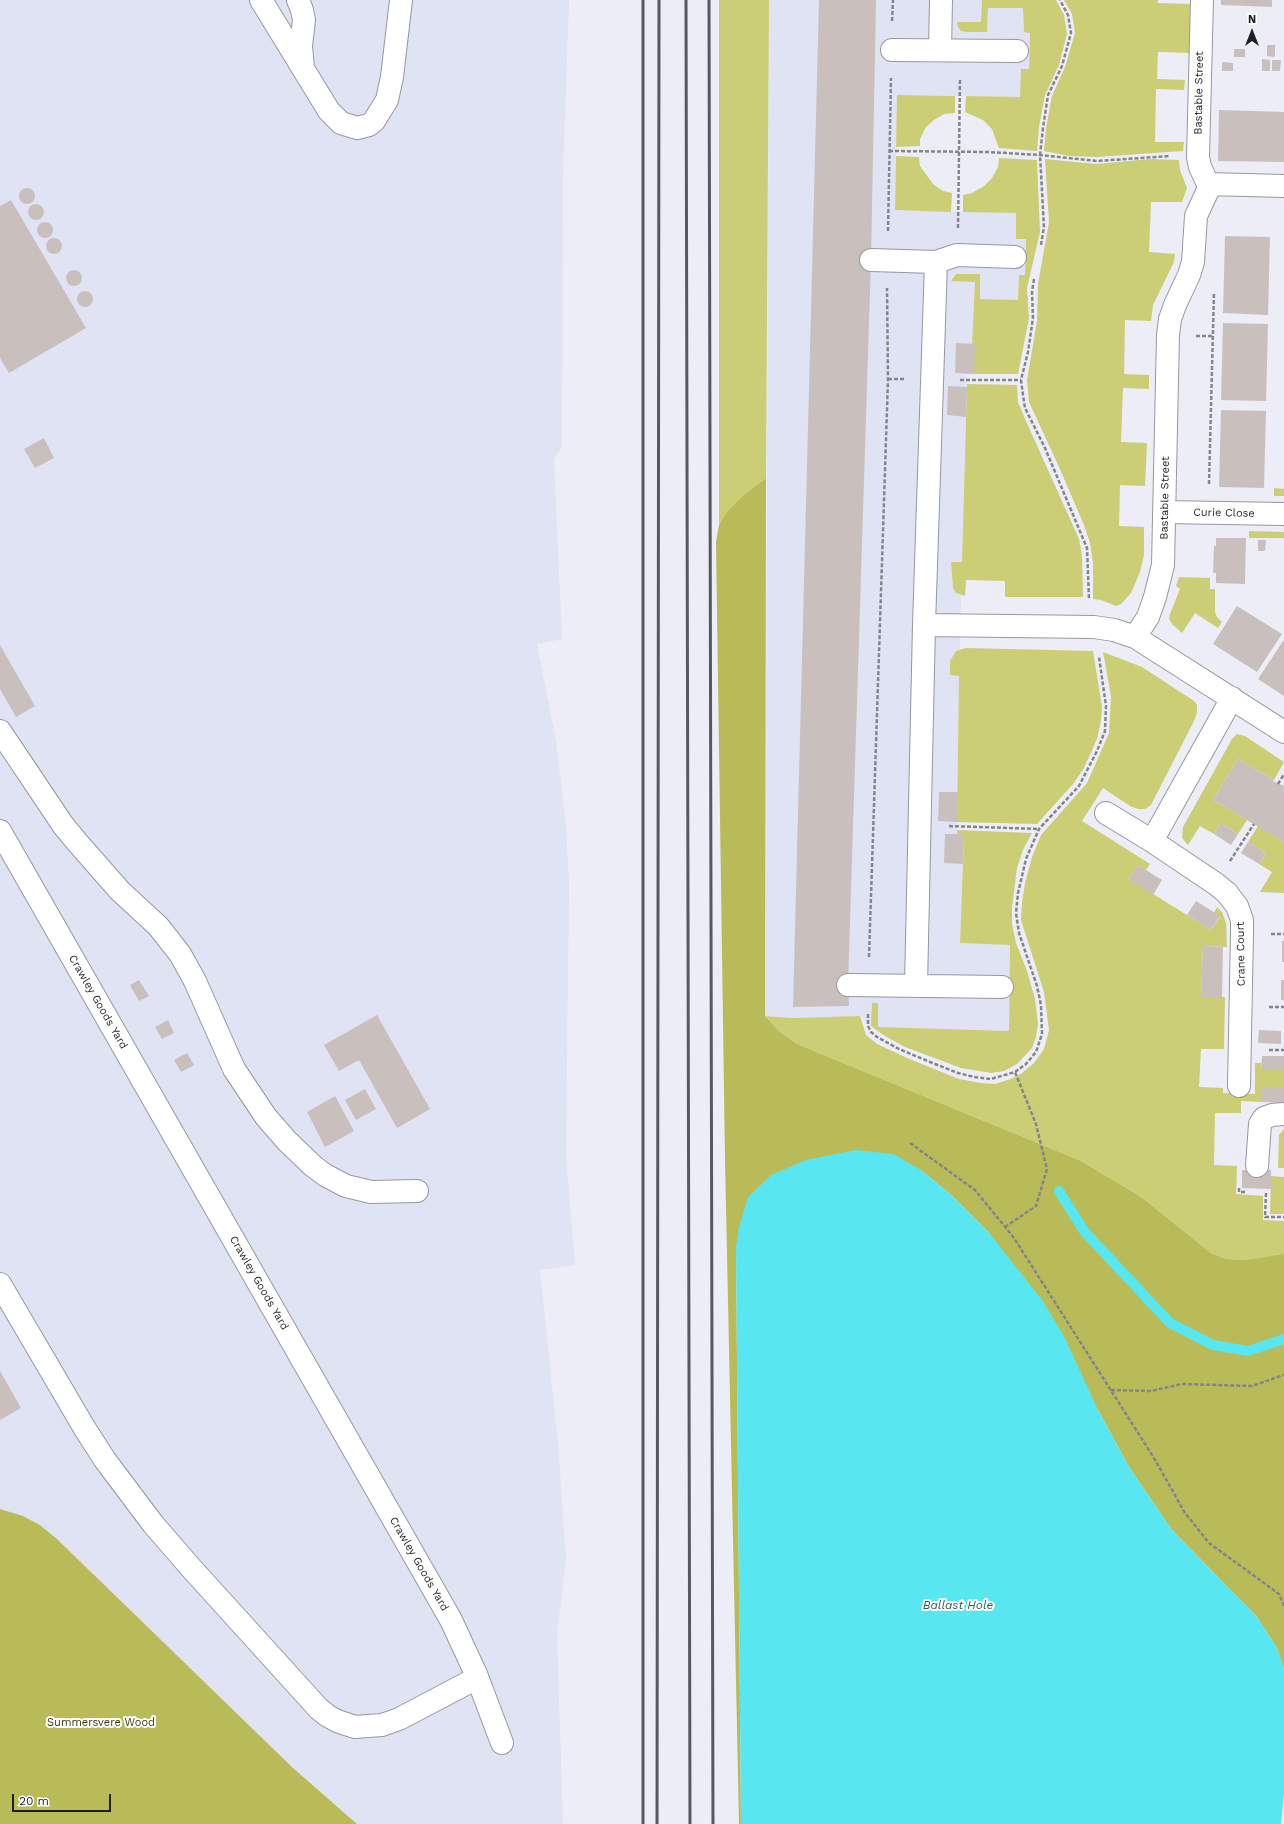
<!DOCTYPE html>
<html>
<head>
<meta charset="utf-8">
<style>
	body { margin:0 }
	#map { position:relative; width:1284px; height:1824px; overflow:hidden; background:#ecedf6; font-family:"Work Sans",sans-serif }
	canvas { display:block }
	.north { position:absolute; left:1232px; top:12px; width:40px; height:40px; -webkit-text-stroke:3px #fff; paint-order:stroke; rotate:0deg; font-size:11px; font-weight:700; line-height:16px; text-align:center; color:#1e1f22 }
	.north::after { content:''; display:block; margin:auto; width:14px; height:18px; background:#1e1f22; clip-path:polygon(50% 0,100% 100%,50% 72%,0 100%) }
	.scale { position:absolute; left:12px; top:1794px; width:99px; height:18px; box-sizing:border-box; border:2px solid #1e1f22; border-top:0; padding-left:5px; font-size:12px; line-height:14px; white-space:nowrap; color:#1e1f22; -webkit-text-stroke:3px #fff; paint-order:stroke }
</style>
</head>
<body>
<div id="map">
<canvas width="1284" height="1824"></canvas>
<div class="north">N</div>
<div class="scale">20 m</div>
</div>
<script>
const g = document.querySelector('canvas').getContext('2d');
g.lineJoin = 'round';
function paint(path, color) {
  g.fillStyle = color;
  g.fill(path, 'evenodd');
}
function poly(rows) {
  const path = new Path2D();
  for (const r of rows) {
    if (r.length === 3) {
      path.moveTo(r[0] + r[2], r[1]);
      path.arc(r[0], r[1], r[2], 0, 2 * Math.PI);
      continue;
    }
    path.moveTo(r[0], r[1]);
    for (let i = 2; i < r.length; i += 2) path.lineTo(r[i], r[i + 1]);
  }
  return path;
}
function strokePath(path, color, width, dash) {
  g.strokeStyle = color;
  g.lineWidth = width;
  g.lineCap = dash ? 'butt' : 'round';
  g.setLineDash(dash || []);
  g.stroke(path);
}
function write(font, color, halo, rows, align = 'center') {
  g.font = font + ' "Work Sans",sans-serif';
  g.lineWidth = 4;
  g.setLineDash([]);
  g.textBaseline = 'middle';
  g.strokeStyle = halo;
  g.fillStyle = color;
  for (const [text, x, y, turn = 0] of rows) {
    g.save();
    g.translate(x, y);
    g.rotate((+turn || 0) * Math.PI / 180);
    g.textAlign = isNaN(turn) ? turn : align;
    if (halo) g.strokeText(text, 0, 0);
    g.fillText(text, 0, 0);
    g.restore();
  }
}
paint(poly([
	[0,0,569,0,563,175,562,447,554,459,562,639,537,644,556,741,566,825,569,885,566,1157,575,1265,540,1270,558,1443,565,1544,566,1559,557,1634,563,1824,357,1824,293,1768,57,1539,40,1525,23,1516,0,1509],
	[769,0,982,0,981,22,958,27,961,31,987,32,988,8,1023,8,1024,32,1030,32,1029,69,1021,69,1020,97,897,95,895,210,1016,213,1016,239,1026,239,1025,275,1019,275,1018,300,980,299,980,274,956,274,951,280,975,282,972,344,974,374,967,374,962,562,951,563,953,588,956,592,961,594,960,650,956,651,950,675,959,676,957,833,964,834,960,943,1010,945,1009,1031,878,1027,871,1026,860,1016,792,1018,765,1016]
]), '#e0e3f3');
paint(poly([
	[719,0,769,0,766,478,745,494,719,525],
	[982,0,1056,0,1064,15,1067,34,1059,65,1045,95,1039,127,1037,151,999,148,992,129,983,120,965,112,966,96,1020,97,1021,69,1029,69,1030,33,1024,32,1023,8,988,8,987,32,967,32,961,31,958,27,957,22,981,22],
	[1064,0,1158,0,1158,3,1192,4,1191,53,1158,52,1157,79,1185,80,1184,90,1156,89,1155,142,1184,142,1183,151,1097,157,1069,156,1044,151,1046,128,1052,96,1065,67,1075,33,1072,14],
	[897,95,955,96,955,113,944,114,934,120,926,127,920,139,920,146,896,147],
	[896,156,919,157,920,166,933,184,943,191,952,193,951,212,895,210],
	[999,158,1037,160,1040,232,1027,288,1029,318,1018,374,974,374,972,344,975,282,951,281,956,274,980,274,980,299,1018,300,1019,275,1025,275,1026,239,1016,239,1016,213,963,212,963,195,972,193,984,186,992,178,998,167],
	[1045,159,1096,164,1150,159,1179,160,1180,170,1187,188,1182,202,1151,202,1149,252,1175,254,1174,262,1153,305,1151,321,1125,320,1124,374,1149,375,1149,389,1123,388,1121,442,1147,443,1145,486,1120,485,1119,526,1144,527,1144,555,1140,572,1131,593,1121,604,1116,606,1101,600,1093,599,1093,563,1090,543,1084,525,1059,467,1029,402,1027,380,1037,321,1038,284,1049,222],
	[967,384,1017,385,1018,402,1026,421,1079,539,1082,555,1083,597,1005,597,1005,581,966,580,965,596,956,593,953,588,951,562,962,562],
	[1274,488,1284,489,1284,496,1274,496],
	[1249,531,1284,532,1284,538,1249,538],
	[1179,577,1210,578,1210,589,1215,589,1215,612,1217,617,1222,622,1218,628,1195,613,1182,633,1172,624,1169,619,1170,614,1180,589,1176,586],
	[966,648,1093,651,1102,707,1101,720,1097,739,1084,768,1073,784,1037,824,957,822,959,676,950,675,950,661,956,651],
	[1103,652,1142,667,1194,701,1197,705,1197,712,1195,719,1151,805,1145,809,1138,809,1130,806,1103,788,1082,821,1150,864,1146,870,1138,865,1129,879,1211,930,1220,917,1214,913,1217,907,1222,912,1226,923,1227,947,1203,946,1201,996,1225,997,1224,1049,1201,1049,1199,1087,1223,1088,1223,1093,1255,1094,1255,1063,1261,1063,1261,1069,1284,1069,1284,1056,1284,1087,1262,1087,1262,1102,1241,1101,1241,1113,1215,1113,1214,1165,1237,1166,1236,1194,1263,1196,1263,1220,1284,1221,1284,1254,1282,1255,1246,1260,1226,1259,1211,1253,1140,1196,1079,1160,797,1044,779,1031,765,1016,792,1018,860,1016,866,1035,877,1044,907,1058,959,1079,981,1083,995,1084,1011,1079,1022,1073,1034,1063,1044,1049,1049,1030,1044,992,1021,920,1022,902,1025,883,1032,857,1041,835,1087,783,1109,733,1111,696],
	[1237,734,1245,736,1284,762,1274,780,1238,759,1213,800,1247,820,1238,834,1221,823,1214,834,1200,826,1188,845,1182,838,1183,827,1232,739],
	[1258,826,1284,842,1284,907,1284,893,1260,892,1272,872,1259,864,1266,853,1248,842],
	[957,830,1032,833,1023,850,1017,868,1012,908,1012,924,1016,943,1027,971,1035,999,1038,1024,1036,1037,1032,1048,1017,1064,1004,1071,991,1073,961,1068,905,1047,885,1036,871,1026,872,1003,878,1003,878,1027,1009,1031,1010,945,960,943,964,835,957,834],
	[1284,1129,1284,1168,1278,1168,1279,1135],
	[1271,1176,1284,1177,1284,1214,1270,1214]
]), '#cbce75');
paint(poly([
	[766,478,765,1016,779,1031,797,1044,1079,1160,1140,1196,1211,1253,1226,1259,1246,1260,1284,1254,1284,1669,1277,1648,1257,1617,1172,1530,1129,1467,1098,1410,990,1234,950,1194,921,1170,736,1247,741,1824,739,1824,725,1159,716,542,719,525,727,512,745,494],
	[0,1509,23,1516,40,1525,57,1539,293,1768,357,1824,0,1824]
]), '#b9bb59');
paint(poly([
	[856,1150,893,1154,921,1170,950,1194,990,1234,1042,1300,1064,1336,1098,1410,1129,1467,1172,1530,1257,1617,1277,1648,1284,1669,1284,1793,1281,1824,741,1824,736,1247,739,1227,748,1197,771,1175,806,1160]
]), '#58e6f0');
strokePath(poly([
	[1059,1191,1084,1231,1170,1323,1213,1345,1248,1351,1284,1339]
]), '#58e6f0', 10);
paint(poly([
	[819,0,876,0,871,260,848,985,849,1006,793,1007],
	[1221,0,1272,0,1272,7,1221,5],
	[1267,45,1275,45,1275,57,1267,56],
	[1234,49,1245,49,1245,57,1234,57],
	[1262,59,1270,60,1270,71,1262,71],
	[1272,60,1281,60,1280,71,1272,71],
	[1222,62,1233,63,1233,71,1222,71],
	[1219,110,1284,112,1284,162,1218,161],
	[27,196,8],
	[11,200,86,328,9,373,0,358,0,206],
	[36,212,8],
	[45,230,8],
	[1225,236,1270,237,1268,315,1223,313],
	[54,246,8],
	[74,278,8],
	[85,299,8],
	[1223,323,1268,324,1266,401,1221,400],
	[956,343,975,344,974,374,955,373],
	[948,386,967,387,966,417,947,415],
	[1221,410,1266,411,1264,488,1219,487],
	[44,438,54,458,35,468,24,449],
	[1216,538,1246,538,1245,584,1216,583,1216,573,1213,573,1214,546,1216,546],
	[1258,540,1266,540,1265,551,1258,551],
	[1237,606,1282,634,1257,672,1213,644],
	[1283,641,1284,641,1284,696,1258,679],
	[0,645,35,706,16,717,0,689],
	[1238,759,1274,780,1273,781,1284,786,1284,842,1213,800],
	[939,792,958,792,957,822,938,821],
	[1221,823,1238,834,1231,845,1214,834],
	[945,834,964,834,963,864,944,863],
	[1248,842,1266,853,1259,864,1241,853],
	[1138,865,1162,880,1153,895,1129,879],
	[1196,901,1220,916,1211,930,1187,915],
	[1282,941,1284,941,1284,962,1282,962],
	[1203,946,1223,947,1222,997,1201,997],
	[139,980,149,996,139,1001,130,985],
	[1281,980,1284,980,1284,1000,1281,1000],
	[377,1015,430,1109,397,1128,359,1060,339,1071,324,1045],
	[168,1020,174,1033,162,1039,155,1027],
	[1259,1030,1281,1031,1281,1044,1258,1043],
	[187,1053,194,1065,181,1072,174,1060],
	[1262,1056,1284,1056,1284,1069,1261,1069],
	[1262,1087,1284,1087,1284,1103,1262,1102],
	[365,1089,376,1109,356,1120,345,1100],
	[335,1096,354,1131,325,1147,307,1112],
	[1242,1170,1271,1170,1271,1189,1242,1188],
	[0,1371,21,1408,0,1420]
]), '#c9c0be');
const minor = poly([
	[261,0,329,111,341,123,357,128,369,125,374,121,387,100,392,77,401,0],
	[298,0,302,10,304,20,301,46,303,68],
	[892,50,1017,51],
	[940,50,941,0],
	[1208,184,1284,186],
	[871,260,936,262,957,255,1015,257],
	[1164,512,1284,514],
	[924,625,1094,627,1114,630,1135,637,1284,732],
	[1135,637,1148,617,1155,597,1163,565,1168,335,1170,319,1175,305,1189,275,1193,262,1196,216,1208,190,1208,184,1200,167,1198,157,1202,0],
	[0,731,63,825,77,842,120,891,158,926,180,954,195,981,234,1069,266,1117,287,1141,313,1166,325,1175,346,1186,371,1192,417,1191],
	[1106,813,1152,841,1216,884,1227,893,1237,906,1242,920,1242,933,1239,1086],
	[0,831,451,1620,476,1674,502,1743],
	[1152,841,1232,698],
	[848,985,1002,987],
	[916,985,924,625,936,262],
	[1257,1166,1260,1124,1264,1118,1272,1115,1284,1114],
	[0,1284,85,1429,105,1460,153,1524,192,1569,319,1709,328,1716,337,1721,355,1727,382,1725,399,1719,477,1678]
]);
strokePath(minor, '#96989f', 24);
strokePath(poly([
	[892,21,893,0],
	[889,151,988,152,1040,155,1097,161,1170,156],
	[958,228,960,79],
	[888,231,891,78],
	[1041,245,1044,227,1040,155,1043,128,1048,95,1062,66,1071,33,1068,15,1060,0],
	[1034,279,1032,292,1033,318,1028,352,1021,380,1023,395,1025,408,1045,448,1087,548,1089,599],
	[1196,336,1213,336],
	[888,379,905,379],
	[960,380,1021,380],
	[1209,484,1214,292],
	[1278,784,1284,774],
	[949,826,1039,829],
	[1230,861,1254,824],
	[1271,934,1284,934],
	[869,957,888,379,887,288],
	[1269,1007,1284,1007],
	[868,1014,868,1026,871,1032,877,1037,899,1049,930,1062,958,1073,974,1077,991,1079,1015,1072,1026,1064,1036,1052,1042,1034,1041,1005,1037,986,1019,933,1016,913,1018,893,1026,859,1039,829,1079,786,1097,751,1105,731,1106,706,1099,657],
	[1269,1050,1284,1050],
	[910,1143,975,1190,1014,1238,1154,1458,1185,1513,1209,1543,1279,1594,1284,1606],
	[1239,1188,1239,1192,1246,1192],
	[1266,1193,1265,1217,1284,1217],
	[1005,1227,1036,1206,1047,1169,1036,1124,1015,1072],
	[1111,1390,1151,1391,1182,1384,1252,1386,1284,1375]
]), '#84858b', 2.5, [4, 2]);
strokePath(minor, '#fff', 22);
strokePath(poly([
	[686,0,690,1824],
	[709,0,713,1824],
	[643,1824,643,0],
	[657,1824,659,0]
]), '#58595e', 3);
write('11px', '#1e1f22', '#fff', [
	["Bastable Street",1199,93,-89],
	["Bastable Street",1165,498,-89],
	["Curie Close",1224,513,1],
	["Crane Court",1241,954,-91],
	["Crawley Goods Yard",98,1002,60],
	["Crawley Goods Yard",259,1283,60],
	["Crawley Goods Yard",419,1564,60]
]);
write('11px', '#36360c', '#fff', [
	["Summersvere Wood",101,1723]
]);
write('italic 12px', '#255f63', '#fff', [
	["Ballast Hole",958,1605]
]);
</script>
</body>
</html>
